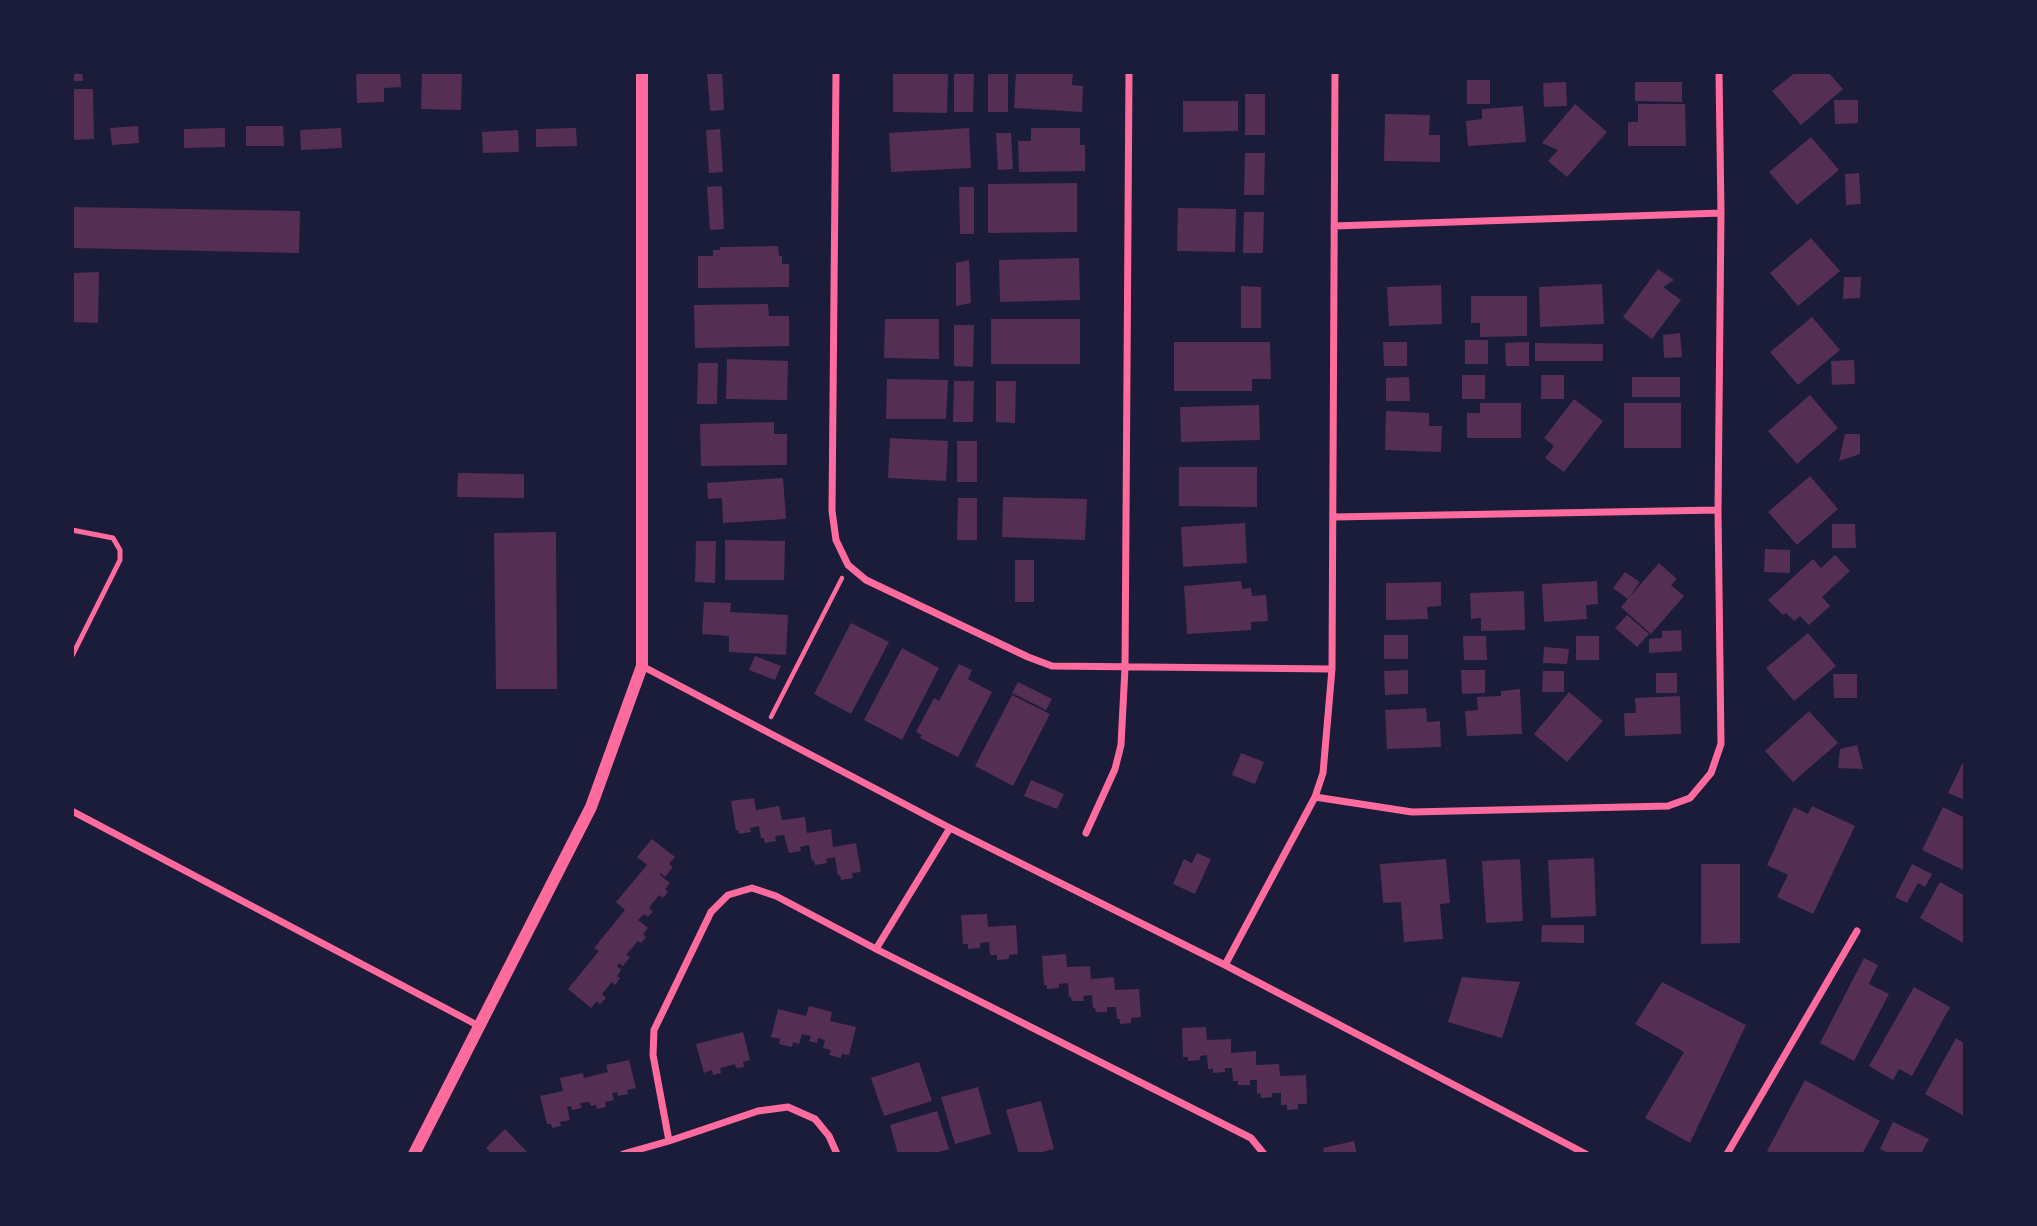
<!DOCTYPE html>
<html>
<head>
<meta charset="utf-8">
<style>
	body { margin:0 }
	#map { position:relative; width:2037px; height:1226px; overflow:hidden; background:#1b1b3a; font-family:"Roboto Condensed",sans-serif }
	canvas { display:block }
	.frame { position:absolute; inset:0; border:74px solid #1b1b3a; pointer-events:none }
</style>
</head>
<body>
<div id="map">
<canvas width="2037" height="1226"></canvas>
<div class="frame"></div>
</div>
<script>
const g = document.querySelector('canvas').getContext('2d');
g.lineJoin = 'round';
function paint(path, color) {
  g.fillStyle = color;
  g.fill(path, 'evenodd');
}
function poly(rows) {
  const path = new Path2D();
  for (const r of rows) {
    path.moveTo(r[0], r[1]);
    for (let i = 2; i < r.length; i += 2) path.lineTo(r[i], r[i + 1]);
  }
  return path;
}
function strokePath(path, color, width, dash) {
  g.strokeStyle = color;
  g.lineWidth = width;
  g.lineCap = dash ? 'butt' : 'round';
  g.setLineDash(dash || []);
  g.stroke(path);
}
paint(poly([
	[72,72,82,72,83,81,72,81],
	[356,72,400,72,401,87,384,88,384,102,357,103],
	[422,72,462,72,461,110,421,109],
	[707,72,722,72,724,110,710,111],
	[893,72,948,73,947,113,893,112],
	[954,72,974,72,973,112,954,112],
	[988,72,1008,72,1008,112,988,112],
	[1016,72,1073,73,1072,85,1083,86,1082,112,1014,108],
	[1796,72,1828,72,1843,89,1801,125,1772,91],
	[1467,80,1490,80,1490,104,1467,104],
	[1566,82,1567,106,1544,107,1543,83],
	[1635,82,1682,82,1682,102,1635,101],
	[72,89,93,89,94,139,72,140],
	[1245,94,1265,94,1265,135,1245,135],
	[1834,100,1858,100,1858,123,1835,124],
	[1183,101,1238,101,1238,131,1183,132],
	[1575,104,1607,132,1567,177,1548,161,1558,150,1542,143],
	[1638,104,1685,104,1686,146,1628,146,1628,122,1638,122],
	[1523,106,1526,142,1468,146,1466,121,1482,119,1482,109],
	[1385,114,1430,115,1429,135,1440,135,1440,162,1384,161],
	[138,126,139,143,112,145,110,128],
	[246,126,283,126,284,146,246,146],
	[225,128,225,147,184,148,184,129],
	[341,128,342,148,301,150,300,130],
	[576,128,577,146,536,147,536,129],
	[969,128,971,168,891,172,889,133],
	[1031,128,1080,128,1080,145,1085,145,1085,171,1019,172,1018,141,1031,141],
	[720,129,723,172,709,173,706,130],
	[518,130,519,152,483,153,482,132],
	[996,133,1011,133,1013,169,998,170],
	[1811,137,1839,170,1797,205,1769,172],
	[1245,153,1265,153,1264,195,1244,195],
	[1859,173,1861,204,1846,205,1845,174],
	[1077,183,1077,232,988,233,988,184],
	[722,186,724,229,710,230,707,187],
	[959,187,974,187,974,234,960,234],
	[72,207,300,211,299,253,72,248],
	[1178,208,1236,209,1235,252,1177,251],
	[1244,212,1264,212,1263,253,1243,253],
	[1811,238,1840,271,1798,306,1770,273],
	[778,246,779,256,782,256,782,264,789,264,789,287,698,288,698,256,713,256,713,250,720,250,720,247],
	[1079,258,1080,300,1000,302,999,260],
	[969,260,971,303,956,306,956,263],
	[1658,269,1674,280,1663,287,1681,300,1652,339,1623,317],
	[99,272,98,323,72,322,72,273],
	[1844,277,1861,277,1860,298,1843,299],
	[1602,284,1604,324,1540,327,1539,287],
	[1441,285,1442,324,1389,326,1387,287],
	[1241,286,1261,287,1261,328,1241,328],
	[1471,296,1527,296,1527,336,1480,337,1480,323,1471,323],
	[768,304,769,316,789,316,789,346,695,348,694,305],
	[1812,317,1840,350,1798,385,1770,352],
	[885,319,939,319,939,359,884,358],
	[991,319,1080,319,1080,364,991,364],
	[954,325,974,325,973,367,954,366],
	[1680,333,1682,357,1664,358,1663,335],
	[1465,340,1488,340,1488,364,1465,364],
	[1174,342,1270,342,1271,379,1252,379,1252,391,1174,391],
	[1383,342,1407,342,1407,366,1384,366],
	[1529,342,1529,366,1506,366,1505,343],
	[1535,343,1603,344,1603,361,1535,361],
	[727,359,788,361,787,400,726,399],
	[1854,360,1855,384,1832,385,1831,361],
	[698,363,718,363,717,404,697,404],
	[1462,375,1485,375,1485,399,1462,399],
	[1541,375,1564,375,1564,399,1541,399],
	[1409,377,1410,401,1386,401,1386,378],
	[1632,377,1680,377,1680,397,1632,397],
	[887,379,948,380,946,419,886,419],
	[954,381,974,381,973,422,953,422],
	[996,381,1016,381,1015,423,996,422],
	[1810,395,1838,428,1797,464,1768,431],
	[1574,399,1603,421,1564,472,1545,458,1554,446,1544,438],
	[1480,403,1521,403,1521,438,1467,438,1467,413,1480,413],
	[1624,403,1681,403,1681,448,1624,448],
	[1259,405,1260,440,1181,442,1180,407],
	[1386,411,1429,413,1429,426,1442,426,1441,452,1385,450],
	[774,422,774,434,787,434,787,465,701,466,700,424],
	[1845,434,1860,434,1860,454,1839,461],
	[890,438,948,441,946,481,888,478],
	[957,441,977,441,977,482,957,482],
	[1179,467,1257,467,1257,507,1179,506],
	[458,473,524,474,524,498,457,497],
	[1810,476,1838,509,1797,545,1768,512],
	[783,478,786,519,723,523,722,498,708,499,707,483],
	[1003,497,1087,499,1085,540,1002,537],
	[958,498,977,498,977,540,957,540],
	[1245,523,1247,563,1183,567,1181,527],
	[1832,524,1855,524,1856,548,1832,548],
	[556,532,557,689,496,689,494,533],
	[725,540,785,541,784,580,725,580],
	[696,541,716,541,715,583,695,582],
	[1765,549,1790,550,1790,573,1764,572],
	[1835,555,1850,571,1822,597,1830,606,1809,625,1800,616,1794,621,1786,613,1783,615,1768,600,1813,559,1821,568],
	[1015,560,1034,560,1034,602,1015,602],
	[1659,563,1677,579,1671,585,1684,596,1651,634,1621,607],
	[1625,572,1640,582,1628,599,1613,588],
	[1241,581,1242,589,1251,588,1252,596,1266,595,1268,621,1251,622,1251,630,1187,634,1184,586],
	[1597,581,1598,604,1586,605,1587,619,1544,622,1542,584],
	[1441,582,1441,606,1427,607,1428,619,1386,620,1386,583],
	[1524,591,1525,630,1481,631,1481,618,1471,619,1470,593],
	[704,602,731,603,730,612,788,615,786,655,729,652,729,636,702,634],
	[1627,615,1649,634,1637,647,1615,628],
	[851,623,889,642,851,714,814,694],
	[1681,630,1682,651,1649,653,1649,639,1662,638,1662,631],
	[1808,633,1836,666,1794,701,1766,668],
	[1384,635,1408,635,1408,659,1384,659],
	[1463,636,1486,636,1487,660,1464,660],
	[1576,636,1599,636,1599,660,1576,660],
	[1544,647,1569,649,1567,664,1543,663],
	[902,648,939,668,902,740,864,720],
	[755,656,781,666,775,680,749,670],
	[959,664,972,670,968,679,992,692,958,757,920,738,922,735,916,732,934,698,939,701],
	[1408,670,1408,694,1385,695,1384,671],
	[1461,670,1485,670,1485,693,1462,694],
	[1543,671,1564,671,1564,692,1542,692],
	[1656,673,1677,673,1677,693,1656,693],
	[1833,674,1857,674,1857,698,1834,698],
	[1018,682,1052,699,1046,710,1012,693],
	[1520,689,1522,734,1467,736,1465,711,1478,710,1477,697,1501,696,1501,691],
	[1569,692,1603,721,1567,762,1534,734],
	[1012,695,1050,714,1013,786,975,766],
	[1680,696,1681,734,1625,736,1624,713,1636,713,1635,698],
	[1426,708,1427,722,1440,721,1441,747,1387,749,1385,710],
	[1809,711,1838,743,1793,782,1765,751],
	[1857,745,1863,769,1838,768,1840,749],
	[1241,753,1264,762,1255,784,1232,775],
	[1965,758,1965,800,1948,793],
	[1031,780,1064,794,1057,809,1024,796],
	[754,798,756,810,779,806,782,820,805,817,807,833,831,829,833,847,856,843,861,872,852,873,853,878,841,880,840,875,838,876,835,857,826,859,827,863,815,865,814,860,812,861,809,845,800,847,801,851,789,853,784,835,775,836,776,841,765,843,764,838,761,838,759,826,750,828,751,832,739,834,738,830,736,830,731,801],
	[1812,806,1855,826,1813,914,1777,897,1788,875,1767,865,1794,807,1808,814],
	[1943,807,1965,818,1965,871,1922,850],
	[652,839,675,857,669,864,673,867,665,877,661,873,660,875,670,883,665,889,668,892,663,898,659,895,649,908,653,911,648,917,644,914,638,920,648,928,643,934,646,937,641,943,638,941,626,955,630,957,623,966,619,963,617,966,621,970,617,976,620,978,615,985,612,982,602,994,606,998,600,1004,597,1001,591,1008,568,989,599,951,594,948,625,910,616,902,647,865,637,857],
	[1197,853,1211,859,1195,894,1173,884,1184,859,1192,863],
	[1594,858,1596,916,1551,918,1548,860],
	[1446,859,1450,903,1440,904,1443,939,1404,942,1401,902,1383,903,1380,864],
	[1520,859,1523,921,1486,923,1482,861],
	[1701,864,1740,864,1740,943,1701,944],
	[1912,864,1932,874,1925,887,1918,883,1907,903,1895,897],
	[1940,882,1965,896,1965,944,1920,918],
	[987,914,988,927,1016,925,1018,954,1009,955,1009,959,997,960,997,955,990,955,989,942,980,943,980,948,968,949,968,944,963,944,961,915],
	[1542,925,1584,925,1584,943,1541,942],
	[1066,954,1067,967,1090,966,1091,979,1114,977,1115,990,1139,989,1141,1017,1131,1018,1131,1023,1120,1024,1120,1019,1117,1019,1116,1007,1107,1007,1107,1012,1096,1012,1095,1008,1093,1008,1092,995,1083,996,1084,1001,1072,1001,1071,997,1069,997,1068,983,1059,984,1059,988,1047,989,1047,985,1044,985,1042,956],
	[1864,958,1878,965,1869,984,1889,994,1854,1061,1820,1043],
	[1462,977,1520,982,1502,1038,1448,1022],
	[1662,982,1746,1025,1690,1143,1645,1118,1684,1052,1635,1024],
	[1914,987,1950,1007,1912,1076,1899,1069,1893,1080,1869,1066],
	[809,1006,832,1012,830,1021,856,1027,849,1055,842,1054,841,1058,829,1055,831,1050,823,1048,825,1040,818,1038,817,1043,809,1041,811,1036,802,1034,799,1044,793,1042,792,1047,779,1044,780,1039,771,1037,778,1009,806,1016],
	[1206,1027,1207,1040,1231,1039,1231,1053,1256,1051,1256,1065,1279,1064,1280,1076,1306,1075,1307,1104,1298,1104,1298,1109,1287,1110,1287,1105,1281,1105,1281,1093,1272,1093,1272,1097,1261,1098,1260,1093,1257,1094,1257,1080,1250,1080,1250,1085,1238,1085,1238,1081,1233,1081,1232,1068,1225,1068,1225,1072,1213,1073,1213,1069,1208,1069,1207,1055,1200,1056,1200,1060,1188,1061,1188,1057,1183,1057,1182,1028],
	[743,1032,750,1060,743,1062,744,1067,736,1068,735,1064,720,1068,721,1073,713,1075,712,1070,704,1073,696,1044],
	[1956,1038,1965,1044,1964,1116,1925,1094],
	[629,1060,636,1088,627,1090,628,1094,618,1096,617,1092,612,1093,614,1100,605,1102,606,1107,597,1109,596,1105,591,1106,589,1102,580,1103,582,1108,572,1110,571,1106,567,1107,570,1120,560,1122,561,1126,552,1128,551,1124,547,1124,540,1096,563,1091,560,1078,583,1073,584,1078,608,1072,606,1065],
	[919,1062,932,1101,884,1116,871,1078],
	[1805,1080,1880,1121,1862,1154,1772,1154,1767,1151],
	[978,1087,991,1134,955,1144,941,1097],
	[1041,1101,1054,1149,1034,1154,1019,1154,1006,1110],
	[937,1111,949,1149,932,1154,898,1154,890,1125],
	[1893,1122,1929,1139,1921,1154,1888,1154,1889,1153,1880,1149],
	[505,1129,527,1152,524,1154,488,1154,490,1152,486,1148],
	[1354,1141,1357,1154,1324,1154,1323,1148]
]), '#542f53');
strokePath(poly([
	[771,717,842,578]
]), '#ff6b9d', 4.5);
strokePath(poly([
	[72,530,113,538,120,550,120,560,72,656]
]), '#ff6b9d', 5);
strokePath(poly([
	[836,72,832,511,836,540,848,565,866,580,1028,657,1052,666,1332,669],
	[1334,226,1721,213],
	[1333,517,1718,510],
	[642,666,950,828,1225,965,1586,1154],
	[1315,797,1412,812,1668,806,1690,798,1711,773,1721,744,1718,510,1721,213,1719,72],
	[72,811,479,1026],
	[1086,833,1115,769,1121,745,1125,668,1129,72],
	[876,949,950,828],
	[1225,965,1315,797,1323,773,1332,669,1335,72],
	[669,1141,653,1055,654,1030,711,912,728,895,752,888,776,896,876,949,1251,1138,1264,1154],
	[623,1154,669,1141,758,1111,788,1107,815,1119,829,1136,837,1154],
	[1727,1154,1857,931]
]), '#ff6b9d', 7);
strokePath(poly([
	[414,1154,591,807,642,666,642,72]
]), '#ff6b9d', 12);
</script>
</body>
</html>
